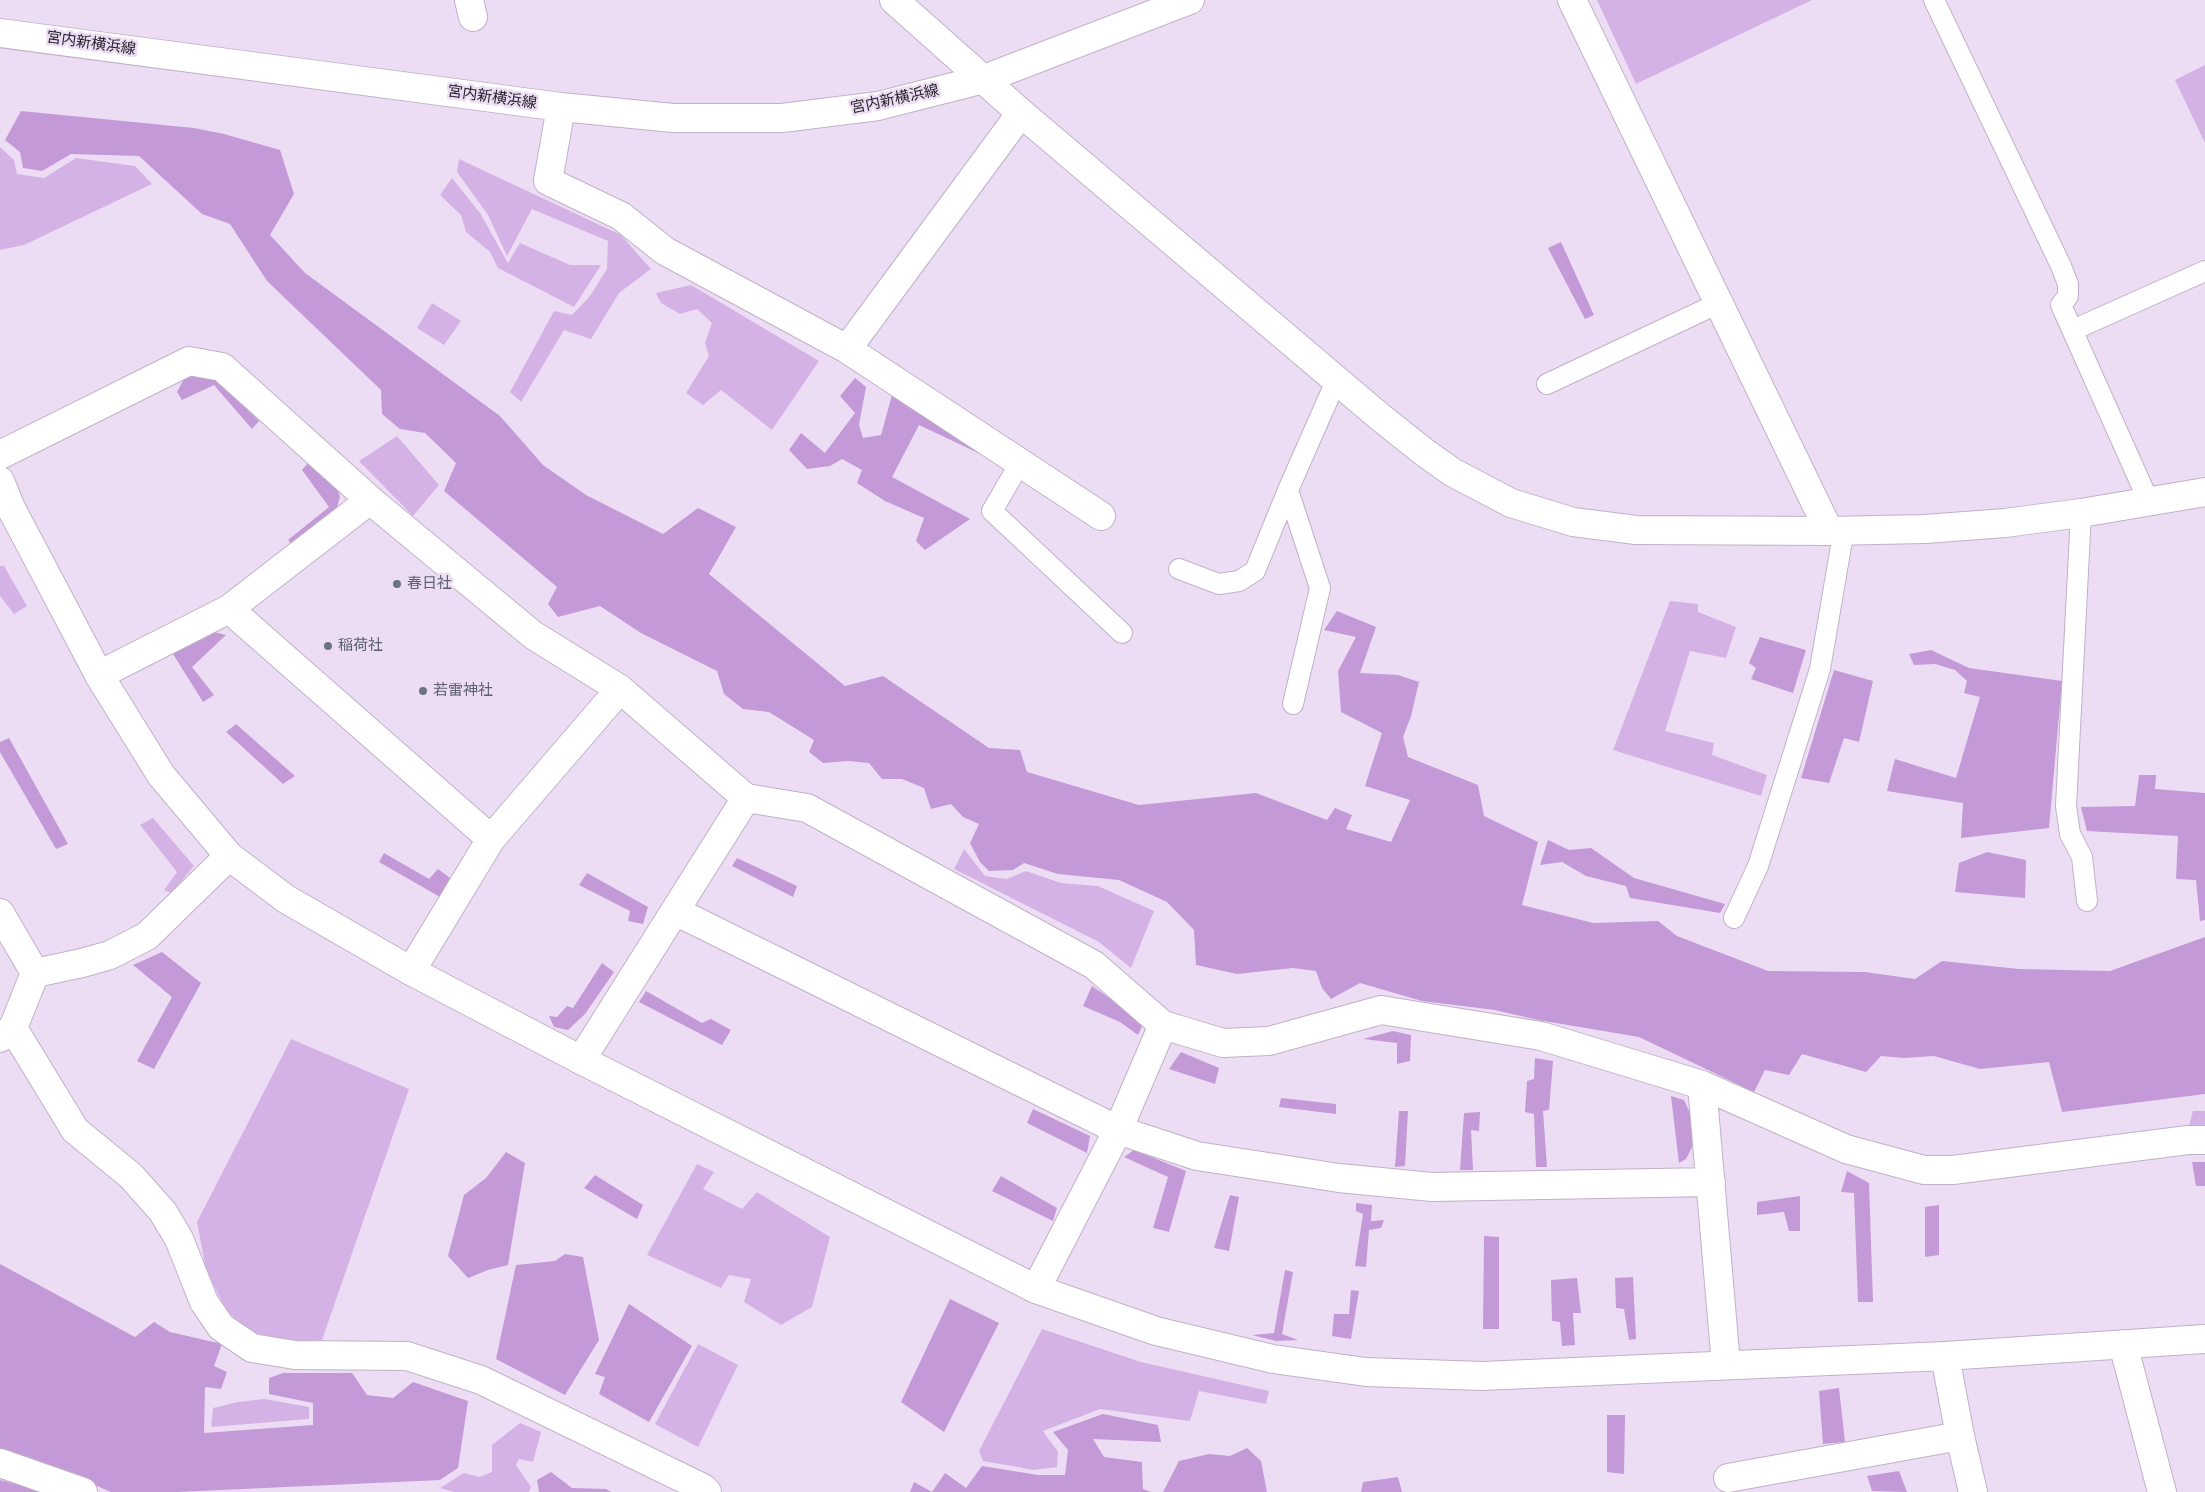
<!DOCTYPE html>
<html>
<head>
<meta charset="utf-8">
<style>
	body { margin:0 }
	canvas { display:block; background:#edddf4 }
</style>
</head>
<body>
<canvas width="2205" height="1492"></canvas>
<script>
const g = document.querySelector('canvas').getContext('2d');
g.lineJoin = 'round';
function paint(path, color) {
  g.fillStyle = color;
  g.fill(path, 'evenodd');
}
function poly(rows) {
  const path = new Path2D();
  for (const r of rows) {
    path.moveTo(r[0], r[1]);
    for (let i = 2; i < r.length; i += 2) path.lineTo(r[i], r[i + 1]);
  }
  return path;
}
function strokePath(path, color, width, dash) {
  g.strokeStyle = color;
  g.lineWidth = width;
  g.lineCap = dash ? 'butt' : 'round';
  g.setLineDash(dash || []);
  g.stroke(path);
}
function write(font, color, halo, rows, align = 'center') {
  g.font = font + ' Roboto,"Noto Sans JP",sans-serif';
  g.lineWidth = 5;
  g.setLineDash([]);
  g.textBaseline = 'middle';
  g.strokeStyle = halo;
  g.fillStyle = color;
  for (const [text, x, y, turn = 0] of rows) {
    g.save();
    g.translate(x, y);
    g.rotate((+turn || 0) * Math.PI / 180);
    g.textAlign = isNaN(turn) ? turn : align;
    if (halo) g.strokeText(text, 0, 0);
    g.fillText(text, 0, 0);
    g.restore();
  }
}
paint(poly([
	[1597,0,1812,0,1636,84],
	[2205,65,2205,143,2175,80],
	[0,147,14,160,17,174,44,178,76,158,135,166,152,184,24,245,0,250],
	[459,159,621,235,651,269,619,293,591,339,564,330,521,402,510,392,554,311,572,315,590,296,607,269,608,241,532,209,507,256,488,215,457,172],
	[452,178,480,213,508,263,520,243,570,265,601,265,574,307,498,268,490,252,466,232,461,215,440,195],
	[691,285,819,361,772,430,721,390,703,405,686,393,709,356,705,343,712,323,697,309,680,314,661,303,656,293],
	[432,303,461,321,444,345,417,328],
	[397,436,439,485,413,516,359,461],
	[4,566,27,606,14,614,0,596,0,566],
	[1670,601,1698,604,1698,612,1736,627,1726,658,1690,651,1665,731,1714,743,1712,755,1767,775,1761,796,1613,750],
	[153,818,194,866,171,893,164,890,177,872,140,825],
	[964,849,985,876,1007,879,1026,871,1061,883,1098,886,1154,911,1131,968,1099,942,954,869],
	[291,1039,409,1089,322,1340,283,1342,253,1335,226,1310,206,1270,197,1222],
	[2193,1111,2205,1111,2205,1128,2188,1129],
	[697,1164,714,1172,703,1189,742,1209,757,1192,830,1237,812,1307,781,1325,744,1302,751,1279,729,1275,721,1288,647,1255],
	[1042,1329,1141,1362,1269,1391,1266,1404,1199,1391,1190,1421,1100,1409,1043,1431,1058,1452,1057,1467,1034,1470,983,1461,979,1451],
	[698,1344,738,1365,698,1447,655,1424],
	[264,1399,309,1407,309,1419,211,1427,213,1408,238,1402],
	[520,1423,541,1432,533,1462,519,1459,516,1465,531,1487,529,1492,454,1492,440,1488,464,1473,479,1477,492,1472,492,1445]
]), '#d5b2e6');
paint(poly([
	[21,111,194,128,224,134,280,150,294,194,270,235,305,273,500,416,543,465,586,495,663,534,698,508,736,527,709,574,845,686,883,676,989,748,1020,750,1027,772,1139,805,1256,793,1327,820,1335,808,1352,815,1346,829,1391,842,1410,800,1365,786,1382,733,1341,712,1338,671,1356,637,1324,630,1337,611,1376,627,1360,673,1398,675,1419,682,1411,716,1403,737,1408,757,1478,785,1484,816,1538,842,1522,905,1593,923,1658,921,1677,936,1768,971,1865,972,1915,979,1942,961,2019,969,2110,971,2205,937,2205,1094,2062,1112,2049,1062,1980,1069,1934,1056,1904,1058,1881,1056,1866,1072,1802,1054,1789,1075,1765,1070,1754,1092,1639,1037,1538,1020,1495,1010,1422,1001,1360,983,1331,999,1322,988,1316,971,1293,968,1237,974,1196,965,1194,930,1167,902,1119,880,1058,874,1024,863,1013,870,989,871,980,862,970,843,979,824,963,817,951,804,931,809,924,788,902,779,882,779,869,763,848,761,823,763,809,752,814,740,769,712,743,709,724,694,717,671,641,633,600,606,558,617,548,604,557,587,444,491,456,463,425,433,400,429,382,414,381,390,267,281,230,224,202,214,139,156,71,154,42,171,23,168,20,152,5,140],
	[1561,242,1594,315,1585,319,1548,248],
	[199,373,220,379,259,421,252,429,214,385,182,400,177,392,184,379],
	[855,378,866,387,859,425,863,438,881,435,892,395,993,460,919,425,892,477,970,519,925,550,916,541,924,518,885,501,857,483,862,470,842,459,830,466,807,469,789,450,801,433,825,453,855,413,840,396],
	[309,462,334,482,340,496,335,516,295,548,288,540,329,507,302,470],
	[210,631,226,635,192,667,214,695,203,702,173,654,195,635],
	[1760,637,1806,650,1793,693,1751,679,1756,668,1749,663],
	[1931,650,1969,668,2062,681,2049,828,1961,838,1963,803,1887,791,1895,759,1956,778,1980,697,1964,693,1967,681,1955,670,1935,664,1914,665,1909,654],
	[1834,670,1873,681,1859,742,1844,738,1829,783,1801,778],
	[236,724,295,776,283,784,226,732],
	[9,738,68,844,56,849,0,752,0,742],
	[2139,775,2156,775,2155,789,2205,793,2205,920,2200,921,2196,880,2176,879,2178,836,2087,831,2081,807,2135,806],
	[1548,840,1569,850,1591,848,1634,878,1725,904,1720,913,1630,898,1626,886,1586,876,1562,862,1540,865],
	[1987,852,2026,860,2025,898,1955,892,1959,863],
	[384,853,429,879,438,869,450,878,440,897,379,862],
	[737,858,797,886,793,897,732,866],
	[587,873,648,907,643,924,628,921,630,911,579,885],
	[162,952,201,983,154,1069,137,1061,172,997,133,965],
	[602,963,614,972,585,1014,568,1030,554,1027,549,1016,557,1017,567,1006,573,1008],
	[1092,986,1134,1015,1142,1026,1138,1035,1120,1022,1083,1006],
	[646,991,702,1023,711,1019,731,1030,722,1045,639,1002],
	[1393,1031,1411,1035,1410,1061,1397,1064,1397,1043,1363,1039],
	[1181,1052,1219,1068,1215,1084,1169,1069],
	[1535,1058,1553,1061,1549,1110,1543,1111,1547,1167,1536,1167,1534,1114,1525,1112,1527,1081,1534,1079],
	[1671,1096,1684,1100,1692,1117,1692,1147,1686,1159,1679,1163],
	[1281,1098,1336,1104,1336,1114,1279,1107],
	[1033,1109,1090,1136,1087,1153,1027,1123],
	[1399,1111,1408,1111,1405,1166,1395,1167],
	[1480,1112,1479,1131,1471,1130,1473,1170,1460,1170,1464,1113],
	[1134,1150,1186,1171,1169,1232,1153,1228,1168,1177,1124,1157],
	[506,1152,525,1163,508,1265,488,1270,468,1278,448,1256,464,1195,486,1178],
	[2192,1162,2205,1162,2205,1186,2196,1186],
	[1847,1171,1869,1183,1873,1302,1858,1302,1854,1193,1841,1192],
	[595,1175,643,1205,637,1219,584,1188],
	[1001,1176,1057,1208,1053,1221,992,1191],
	[1230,1195,1239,1197,1229,1251,1214,1248],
	[1800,1196,1800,1231,1789,1231,1784,1212,1757,1215,1757,1202],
	[1356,1203,1372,1205,1371,1221,1384,1220,1381,1228,1369,1230,1366,1267,1355,1266,1363,1214,1356,1211],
	[1939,1205,1939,1255,1925,1257,1925,1207],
	[1484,1236,1499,1237,1499,1329,1483,1329],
	[565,1254,583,1257,599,1340,565,1395,496,1359,516,1265,555,1261],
	[0,1264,135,1337,154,1322,170,1332,222,1344,214,1366,227,1372,221,1389,205,1387,204,1433,313,1425,313,1403,269,1394,269,1378,283,1373,352,1373,367,1395,393,1398,413,1382,468,1401,458,1468,440,1480,177,1492,111,1492,29,1457,0,1451],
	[1285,1270,1293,1272,1282,1334,1298,1340,1276,1341,1252,1335,1274,1333],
	[1633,1277,1636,1339,1629,1340,1624,1309,1616,1308,1615,1278],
	[1577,1278,1581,1313,1573,1313,1575,1345,1562,1346,1560,1322,1552,1321,1551,1280],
	[1351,1290,1359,1291,1351,1339,1332,1336,1334,1314,1349,1314],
	[950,1299,999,1323,944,1432,901,1402],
	[629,1304,692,1346,649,1422,599,1394,605,1377,595,1374],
	[1839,1388,1845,1442,1823,1444,1819,1391],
	[1103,1414,1158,1425,1161,1442,1093,1439,1104,1457,1142,1462,1143,1489,1151,1492,910,1492,914,1482,932,1492,945,1473,966,1488,982,1466,1038,1475,1065,1475,1068,1450,1053,1432],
	[1607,1415,1625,1415,1624,1474,1607,1472],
	[1247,1448,1261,1461,1267,1492,1163,1492,1179,1461,1209,1454,1230,1456],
	[1899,1471,1907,1492,1872,1491,1867,1476],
	[551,1472,572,1488,606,1489,611,1492,539,1492,537,1480],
	[1398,1477,1402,1492,1361,1492,1363,1482],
	[0,1480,47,1492,0,1492]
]), '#c399d7');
const service = poly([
	[1934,0,2061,266,2068,284,2068,296,2061,305,2149,502],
	[2073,330,2205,271],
	[1547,384,1719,303],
	[1020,463,992,511,1122,633],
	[1288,490,1320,588,1293,704],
	[2081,513,2066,806,2070,834,2082,857,2087,901],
	[1179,569,1219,584,1239,581,1255,571,1288,490,1336,381],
	[1734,918,1758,866,1820,669,1844,529]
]);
const minor = poly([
	[469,0,473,17],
	[561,107,548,181,621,216,665,251,847,349,1101,516],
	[847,349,1021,113],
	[0,455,189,361,222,367,370,500,533,635,620,689,746,798,807,808,1094,965,1163,1025,1223,1043,1269,1041,1381,1010,1541,1036,1702,1085,1846,1149,1924,1170,1953,1170,2188,1140,2205,1140],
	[229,609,491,839],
	[99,675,229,609,370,500],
	[675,911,1118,1130,1197,1156,1339,1178,1432,1187,1711,1182],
	[0,913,35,973,82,963,110,955,147,936,229,856],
	[411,971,491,839,620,689],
	[13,1028,75,1130,131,1176,163,1212,179,1239,204,1302,221,1327,252,1348,295,1355,407,1356,481,1380,703,1488,707,1492],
	[0,1038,13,1028,35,973],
	[581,1060,746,798],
	[1702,1085,1726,1365],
	[1036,1289,1118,1130,1163,1025],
	[2123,1344,2162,1492],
	[1945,1356,2205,1339],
	[0,1463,83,1492],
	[1728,1478,1960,1436]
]);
const tertiary = poly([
	[894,0,1021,113,1380,417,1424,452,1452,472,1511,503,1573,522,1636,530,1829,531,1925,529,2005,523,2081,513,2205,492],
	[1572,0,1829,531],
	[0,33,561,107,673,118,782,118,878,106,984,79,1190,0],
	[0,481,11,508,99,675,161,775,229,856,286,899,411,971,581,1060,1036,1289,1156,1331,1273,1359,1366,1372,1482,1376,1945,1356,1960,1436,1973,1492]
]);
strokePath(service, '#c0b1c8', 22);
strokePath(minor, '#c0b1c8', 30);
strokePath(tertiary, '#c0b1c8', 30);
strokePath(service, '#fff', 20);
strokePath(minor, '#fff', 28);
strokePath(tertiary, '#fff', 28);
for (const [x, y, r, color] of [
	[397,584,5,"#6b7280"],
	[328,646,5,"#6b7280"],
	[423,691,5,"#6b7280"]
]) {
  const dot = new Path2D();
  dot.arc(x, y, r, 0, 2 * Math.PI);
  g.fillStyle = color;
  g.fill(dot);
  strokePath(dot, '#edddf4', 2);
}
write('15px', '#262129', '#edddf4', [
	["宮内新横浜線",91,44,8],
	["宮内新横浜線",492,98,8],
	["宮内新横浜線",895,100,-12]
]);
write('15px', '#5b616d', '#edddf4', [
	["春日社",407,584],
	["稲荷社",338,646],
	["若雷神社",433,691]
], 'left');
</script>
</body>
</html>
